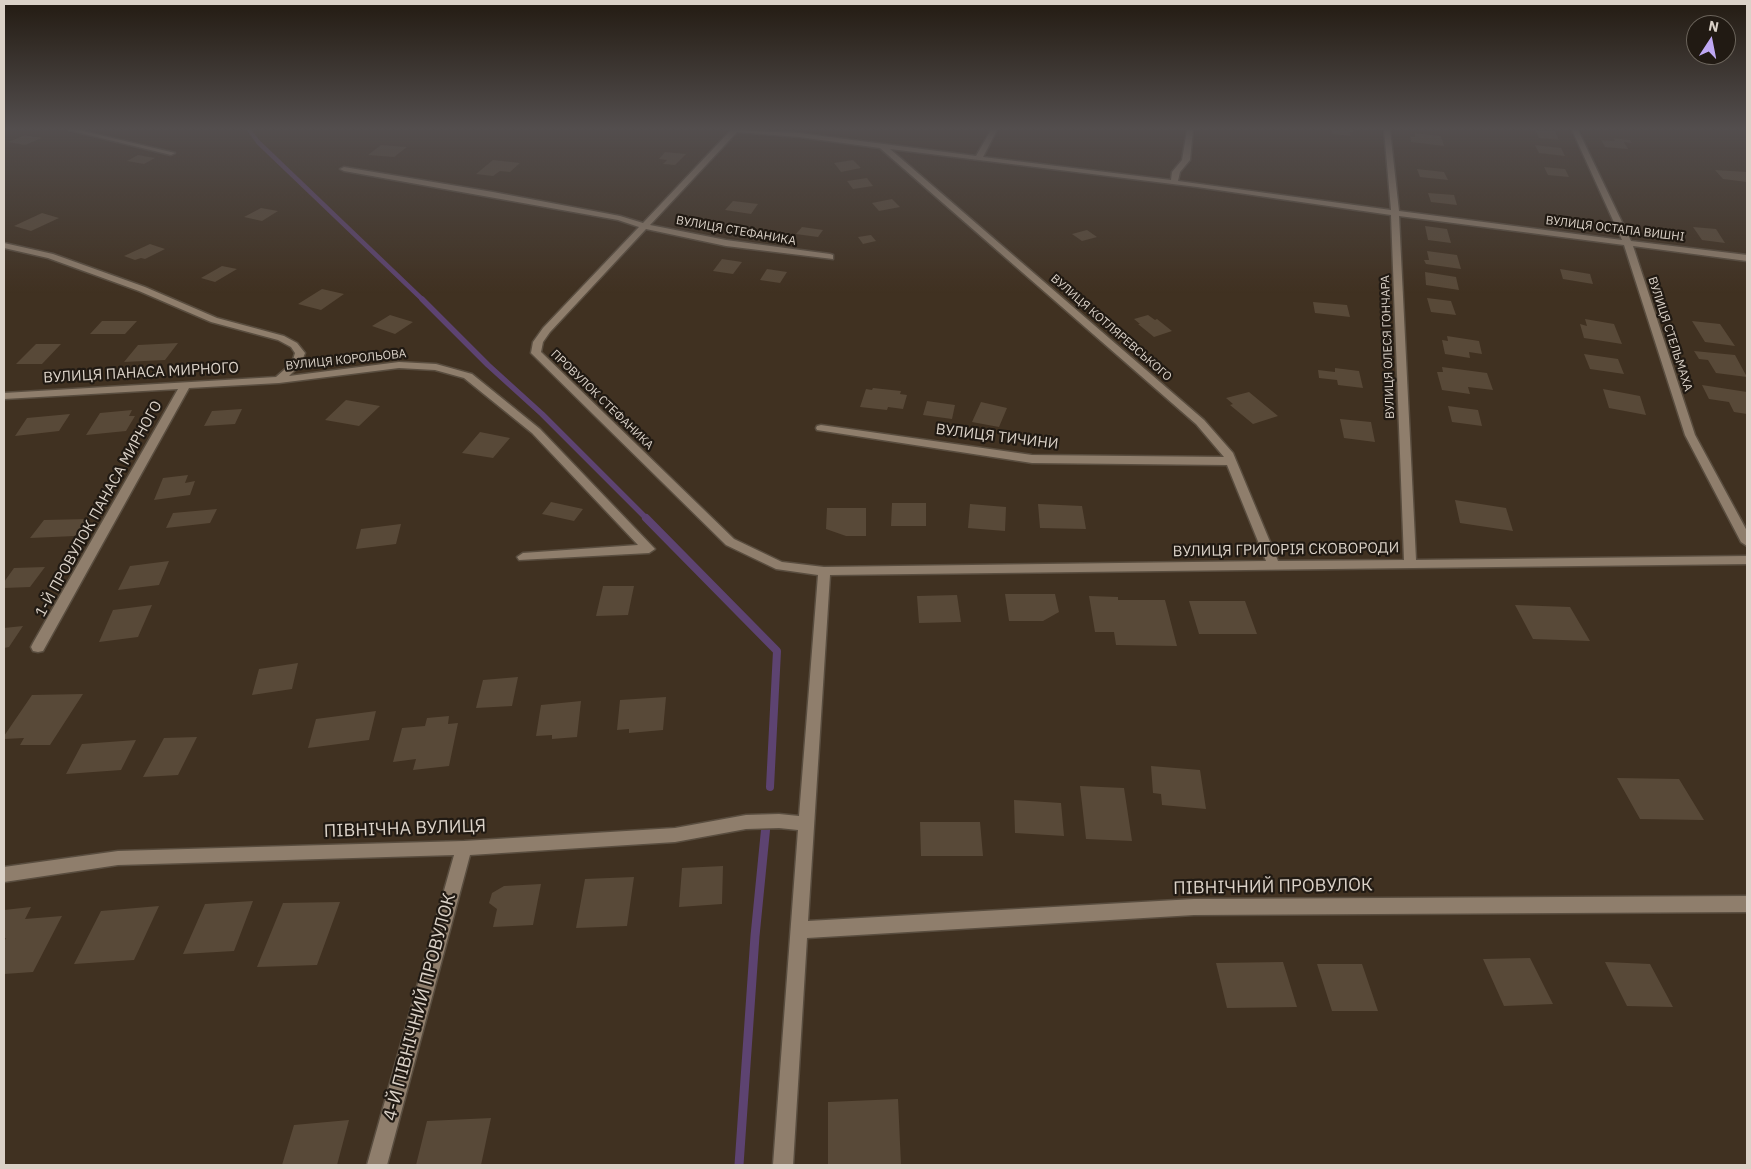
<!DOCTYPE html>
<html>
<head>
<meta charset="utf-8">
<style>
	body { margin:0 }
	#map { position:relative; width:1751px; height:1169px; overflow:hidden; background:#403121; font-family:"IBM Plex Sans",sans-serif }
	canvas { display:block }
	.frame { position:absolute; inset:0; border:5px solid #dbd2c8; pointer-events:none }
	.north { position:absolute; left:1686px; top:15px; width:50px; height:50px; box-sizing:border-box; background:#211a13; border:1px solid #6b645b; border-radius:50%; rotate:11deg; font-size:14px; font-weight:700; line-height:20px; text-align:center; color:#dbd2c8 }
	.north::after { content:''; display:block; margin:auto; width:18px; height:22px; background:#bfa8f4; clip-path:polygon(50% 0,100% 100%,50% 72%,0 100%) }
</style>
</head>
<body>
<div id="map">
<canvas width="1751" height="1169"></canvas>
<div class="frame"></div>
<div class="north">N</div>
</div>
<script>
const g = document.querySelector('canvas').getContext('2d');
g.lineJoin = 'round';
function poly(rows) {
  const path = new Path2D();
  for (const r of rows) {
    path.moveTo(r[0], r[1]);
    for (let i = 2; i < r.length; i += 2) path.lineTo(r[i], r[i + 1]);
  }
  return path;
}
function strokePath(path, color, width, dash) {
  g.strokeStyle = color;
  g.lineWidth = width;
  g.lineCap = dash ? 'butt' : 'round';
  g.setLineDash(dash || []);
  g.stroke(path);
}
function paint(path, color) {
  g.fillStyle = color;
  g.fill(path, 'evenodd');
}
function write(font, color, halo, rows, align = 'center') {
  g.font = font + ' "IBM Plex Sans",sans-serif';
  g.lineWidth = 4.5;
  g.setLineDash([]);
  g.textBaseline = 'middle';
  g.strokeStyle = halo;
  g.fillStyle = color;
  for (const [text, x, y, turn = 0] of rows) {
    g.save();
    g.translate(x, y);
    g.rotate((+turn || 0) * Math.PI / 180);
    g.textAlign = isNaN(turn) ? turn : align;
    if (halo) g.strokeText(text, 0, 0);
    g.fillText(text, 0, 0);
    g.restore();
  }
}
strokePath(poly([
	[249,130,258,142,423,300]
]), '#5d4371', 4.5);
strokePath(poly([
	[422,299,488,365,542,414,647,519]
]), '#5d4371', 5.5);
strokePath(poly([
	[646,518,777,651,770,787]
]), '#5d4371', 8);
strokePath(poly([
	[739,1165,755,936,766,825]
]), '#5d4371', 9);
paint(poly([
	[1332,130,1353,130,1353,132,1350,132,1351,136,1332,134],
	[1535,130,1555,131,1559,140,1539,138],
	[1415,133,1441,136,1444,146,1411,142,1410,136,1415,137],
	[25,135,42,138,25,145,8,142],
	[1613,138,1630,140,1632,143,1624,142,1628,149,1605,147,1601,140,1615,141],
	[381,145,407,147,394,157,368,155],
	[1535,145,1561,148,1565,156,1539,153],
	[665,152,686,154,675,165,663,164,667,160,659,159],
	[138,155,155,158,144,164,127,161],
	[493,160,520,163,510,172,500,171,493,176,476,174],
	[853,160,861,168,841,172,834,163],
	[1544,167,1565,169,1569,177,1548,175],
	[1417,169,1444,172,1448,180,1420,177],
	[1715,170,1747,172,1747,182,1723,179],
	[867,178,873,186,853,189,847,181],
	[1428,193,1454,195,1457,205,1431,202],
	[892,199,900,207,879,211,872,203],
	[733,201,758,204,751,214,725,210],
	[261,208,278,211,262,221,244,217],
	[42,213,59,218,31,231,14,226],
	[1425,226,1447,229,1451,243,1428,240],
	[802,227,823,230,818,237,796,234],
	[1693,227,1716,229,1725,243,1702,240],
	[1087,230,1097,237,1082,241,1072,234],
	[871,235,876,241,863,244,858,237],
	[150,244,165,249,145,259,141,258,135,260,124,256],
	[1427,251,1457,255,1461,269,1426,264,1424,260,1429,260],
	[722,259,742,262,733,274,713,271],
	[222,266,237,269,215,282,201,278],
	[767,269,787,272,780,283,760,280],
	[1560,269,1590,274,1593,284,1563,279],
	[1425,272,1456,277,1459,290,1426,285],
	[322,289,344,294,321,310,298,304],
	[1427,298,1451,301,1456,315,1431,312],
	[1313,302,1347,305,1350,317,1315,313],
	[390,315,413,322,395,334,372,326],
	[1148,315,1155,320,1157,319,1172,331,1154,337,1138,324,1140,324,1134,319],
	[1585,319,1614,324,1622,344,1584,338,1580,324,1587,326],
	[102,321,137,321,125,334,90,334],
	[1692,321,1720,324,1735,346,1705,342],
	[1447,336,1479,341,1482,354,1469,352,1470,358,1445,354,1442,340,1448,341],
	[178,343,165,360,124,362,138,345],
	[36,344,61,344,42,364,16,364],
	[1694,351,1735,355,1747,377,1716,373,1708,360,1699,359],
	[1584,354,1618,359,1624,374,1590,369],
	[1442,367,1487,373,1493,390,1468,387,1470,394,1442,390,1437,372,1443,372],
	[1335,368,1359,371,1363,388,1338,385,1337,380,1319,378,1318,370,1335,372],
	[1702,385,1747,392,1747,414,1734,412,1729,402,1709,399],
	[873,388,901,391,900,394,907,395,903,409,888,407,887,410,860,407,866,389,872,390],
	[1603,389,1640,396,1646,415,1609,408],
	[1249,392,1278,416,1253,424,1230,405,1233,404,1226,398],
	[346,400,380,406,359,426,325,420],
	[927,401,955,405,952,419,923,415],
	[981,402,1007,408,999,427,972,422],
	[1448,406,1478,410,1482,426,1452,422],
	[242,409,235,424,204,426,212,411],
	[132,410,129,416,135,416,126,431,86,435,100,413],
	[70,414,59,431,15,436,27,418],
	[1340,419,1371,422,1375,442,1344,438],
	[480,432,510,438,493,458,462,453],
	[188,475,185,483,195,481,190,495,154,500,163,478],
	[1455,500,1506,508,1513,531,1460,523],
	[551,502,583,509,574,521,542,514],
	[892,503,926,503,926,526,891,526],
	[970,504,1006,507,1005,531,968,528],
	[1038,504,1082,506,1086,529,1040,528],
	[827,508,866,508,866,536,846,536,826,529],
	[217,509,210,523,166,528,173,513],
	[88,519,75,536,30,538,44,520],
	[401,524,396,544,356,549,361,529],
	[169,561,159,585,118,590,130,566],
	[45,567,30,587,4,588,4,582,14,568],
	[603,586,634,586,628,615,596,616],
	[1005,594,1055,594,1059,612,1043,621,1009,621],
	[957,595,961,622,919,623,917,596],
	[1089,596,1118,597,1118,600,1165,600,1177,646,1116,645,1114,632,1095,632],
	[1189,601,1245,601,1257,634,1199,634],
	[152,605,138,637,99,642,113,610],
	[1515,605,1570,607,1590,641,1533,639],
	[23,626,9,647,4,648,4,628],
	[298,663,292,689,252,695,259,669],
	[518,677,512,706,476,708,483,680],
	[83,694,50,745,20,745,24,738,4,739,4,736,32,695],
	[666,697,663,730,629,733,629,729,617,730,620,700],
	[581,701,577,737,552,739,552,735,536,736,541,705],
	[376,711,369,740,308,748,316,719],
	[449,716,448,724,458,723,449,766,413,770,416,759,393,762,402,728,425,726,427,718],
	[197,737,178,775,143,777,164,738],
	[136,740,121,770,66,774,82,744],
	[1151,766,1200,770,1206,809,1162,805,1161,794,1153,793],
	[1617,778,1679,779,1704,820,1640,819],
	[1080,786,1124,788,1132,841,1086,839],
	[1014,800,1061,803,1064,836,1015,833],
	[920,822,980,822,983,856,921,856],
	[723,866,722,904,679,907,682,868],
	[634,877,627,926,576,928,585,879],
	[541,884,533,925,493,927,497,909,489,903,492,893,504,886],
	[253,901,234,951,183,954,205,904],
	[340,902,317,965,257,967,283,903],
	[159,906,134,960,74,964,101,911],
	[31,907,25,919,62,916,33,972,4,974,4,942,6,938,4,938,4,910],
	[1530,958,1553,1004,1504,1006,1483,959],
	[1283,962,1297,1007,1227,1008,1216,963],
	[1605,962,1650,964,1673,1007,1627,1006],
	[1317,964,1362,964,1378,1011,1332,1011],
	[898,1099,901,1165,828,1165,828,1102],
	[491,1118,481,1165,416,1165,427,1121],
	[349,1120,337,1165,282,1165,294,1125]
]), '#584938');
const minor = poly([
	[68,130,79,130,175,153,171,155,68,130],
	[731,130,799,133,976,156,991,130,997,130,983,157,1171,180,1172,172,1182,160,1187,130,1193,130,1190,160,1180,172,1178,181,1391,210,1384,130,1390,130,1399,211,1622,240,1572,130,1578,130,1631,241,1747,255,1747,261,1633,246,1695,435,1747,531,1747,546,1741,542,1685,435,1624,245,1399,216,1416,560,1747,556,1747,564,830,575,808,921,1194,899,1747,896,1747,912,1194,915,807,938,793,1165,773,1165,798,830,779,828,746,829,675,842,470,855,387,1165,367,1165,454,855,118,865,4,882,4,867,118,851,464,841,675,828,746,815,779,814,799,816,818,575,776,569,726,545,531,353,533,342,543,328,639,227,618,220,344,171,340,169,344,167,493,192,620,216,643,223,731,130],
	[737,132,799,137,880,148,1196,424,1224,457,1032,455,821,425,817,426,816,428,817,430,1032,463,1227,465,1266,561,824,567,782,562,734,539,541,352,543,342,550,332,646,229,726,246,833,259,833,255,830,254,726,240,650,225,737,132],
	[890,149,1197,187,1391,215,1404,560,1278,561,1233,453,1204,420,890,149],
	[4,243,53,254,145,287,217,318,284,336,297,343,305,353,301,364,289,376,399,362,436,364,472,374,540,429,655,549,649,553,519,560,517,557,523,553,638,545,532,433,464,378,435,370,399,368,279,383,189,388,43,651,38,652,33,651,31,647,33,643,178,389,4,399,4,393,276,377,292,363,295,353,291,347,278,340,211,322,139,291,48,258,4,248,4,243]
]);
strokePath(minor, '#594d3f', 3);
paint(minor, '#8f7e6c');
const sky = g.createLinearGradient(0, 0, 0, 293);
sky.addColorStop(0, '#231b12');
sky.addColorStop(0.44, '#534e4e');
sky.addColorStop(1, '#534e4e00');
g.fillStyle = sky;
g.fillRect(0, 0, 1751, 293);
write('12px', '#dbd2c8', '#211a13', [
	["ВУЛИЦЯ ОСТАПА ВИШНІ",1615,229,7],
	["ВУЛИЦЯ СТЕФАНИКА",736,231,10],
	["ВУЛИЦЯ КОТЛЯРЕВСЬКОГО",1111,328,41],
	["ВУЛИЦЯ СТЕЛЬМАХА",1670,334,72],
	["ВУЛИЦЯ ОЛЕСЯ ГОНЧАРА",1388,347,-92],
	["ВУЛИЦЯ КОРОЛЬОВА",346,360,-6],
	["ПРОВУЛОК СТЕФАНИКА",602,400,44]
]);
write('15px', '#dbd2c8', '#211a13', [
	["ВУЛИЦЯ ПАНАСА МИРНОГО",141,373,-3],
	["ВУЛИЦЯ ТИЧИНИ",997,437,7],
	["1-Й ПРОВУЛОК ПАНАСА МИРНОГО",99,509,-61],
	["ВУЛИЦЯ ГРИГОРІЯ СКОВОРОДИ",1286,550,-1]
]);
write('18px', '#dbd2c8', '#211a13', [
	["ПІВНІЧНА ВУЛИЦЯ",405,829,-2],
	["ПІВНІЧНИЙ ПРОВУЛОК",1273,887,-1],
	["4-Й ПІВНІЧНИЙ ПРОВУЛОК",420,1007,-75]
]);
</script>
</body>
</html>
